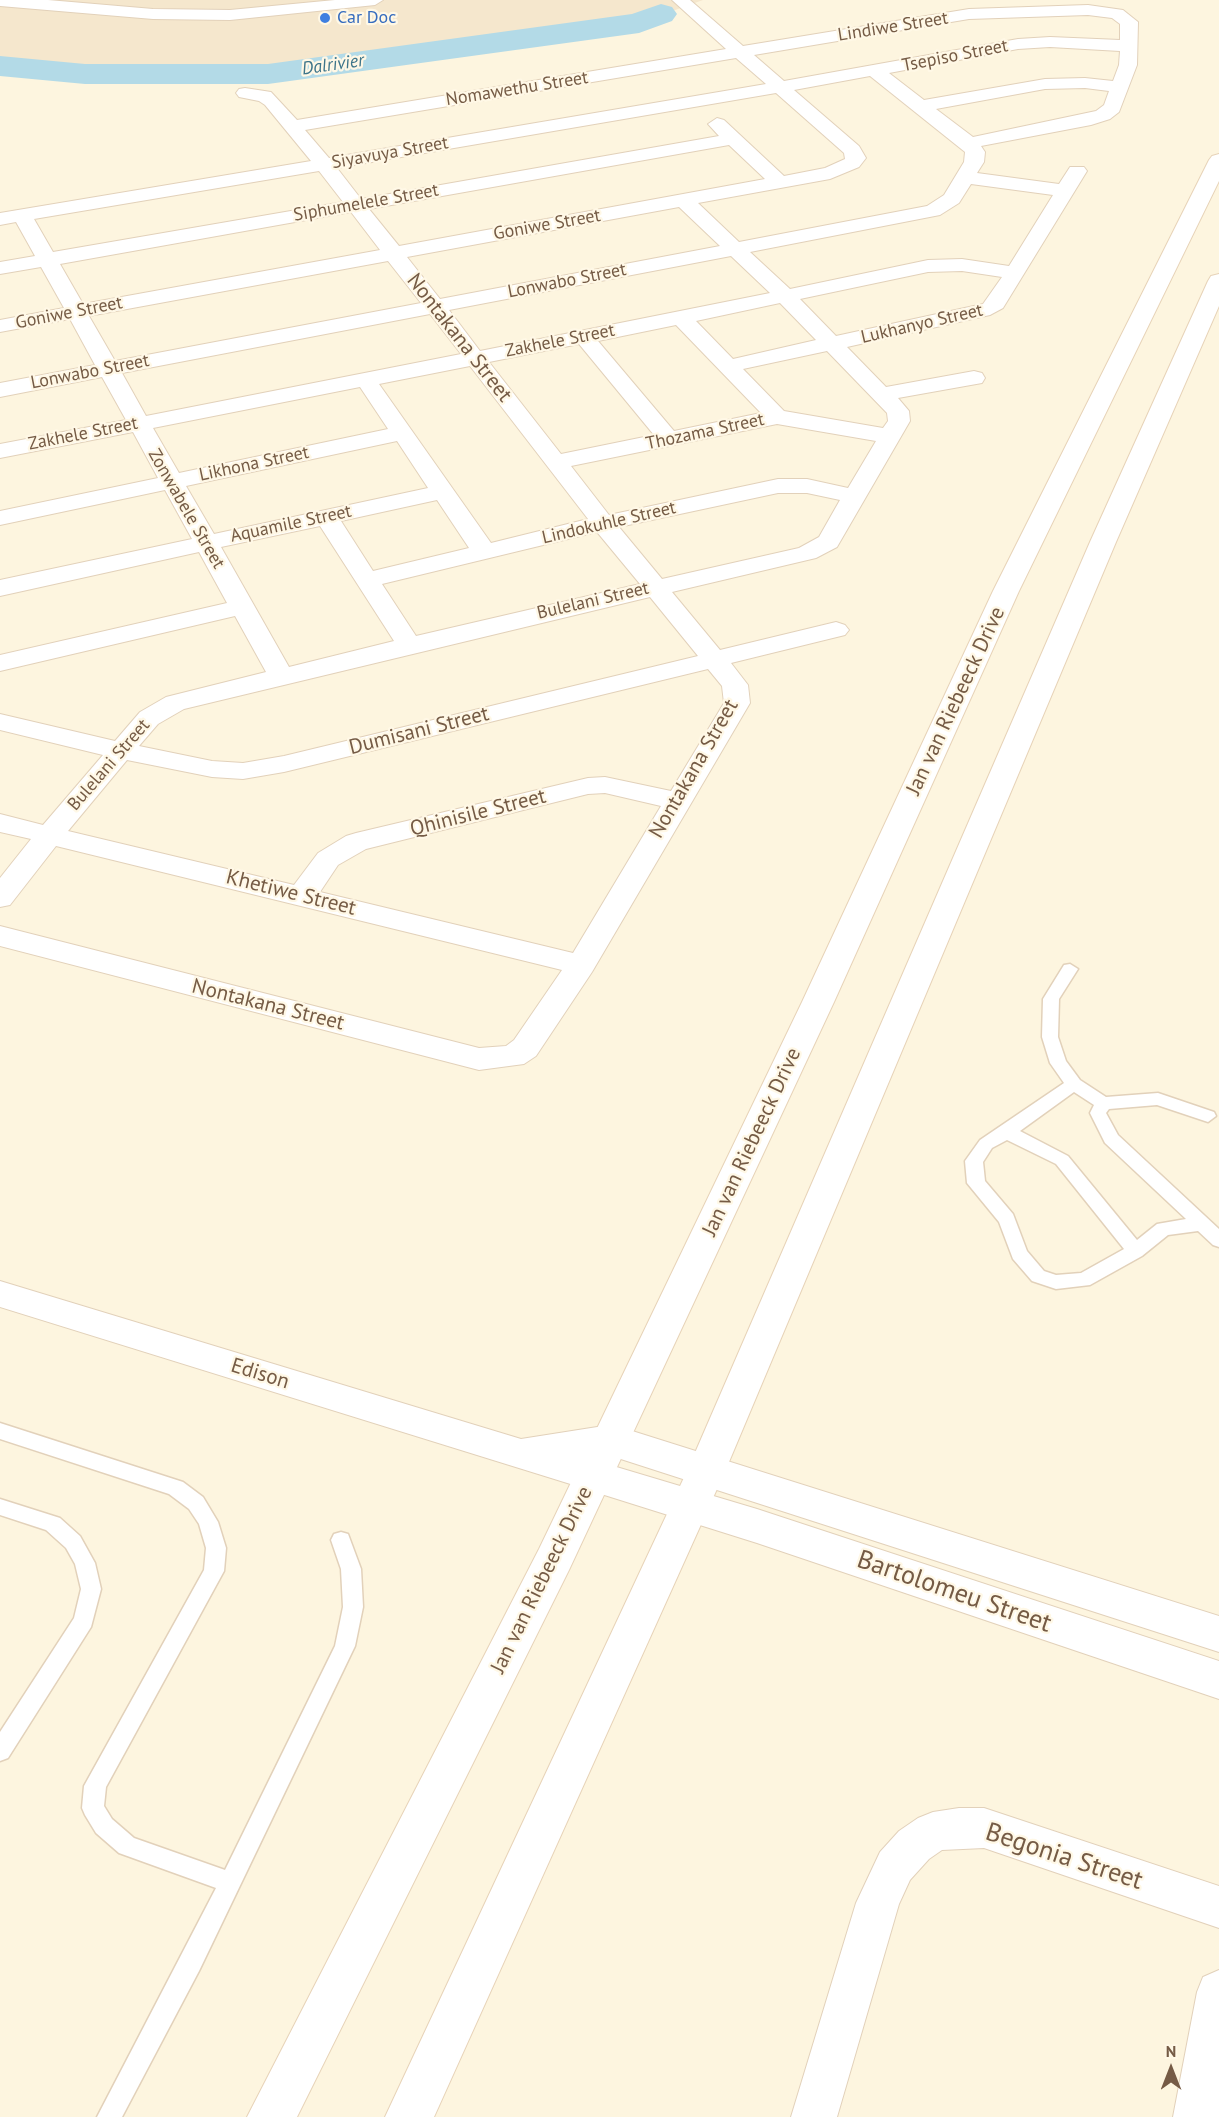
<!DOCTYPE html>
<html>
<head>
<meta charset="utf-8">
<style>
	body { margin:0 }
	#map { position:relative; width:1219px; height:2117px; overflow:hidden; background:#fdf5df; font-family:"PT Sans",sans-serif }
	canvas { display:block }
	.north { position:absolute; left:1141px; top:2039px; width:60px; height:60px; -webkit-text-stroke:4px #fff8e6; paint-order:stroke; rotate:0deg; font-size:16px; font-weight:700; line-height:24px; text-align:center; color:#755b45 }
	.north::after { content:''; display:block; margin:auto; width:21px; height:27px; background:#755b45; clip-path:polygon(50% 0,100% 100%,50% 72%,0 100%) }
</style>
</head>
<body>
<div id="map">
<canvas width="1219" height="2117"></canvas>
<div class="north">N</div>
</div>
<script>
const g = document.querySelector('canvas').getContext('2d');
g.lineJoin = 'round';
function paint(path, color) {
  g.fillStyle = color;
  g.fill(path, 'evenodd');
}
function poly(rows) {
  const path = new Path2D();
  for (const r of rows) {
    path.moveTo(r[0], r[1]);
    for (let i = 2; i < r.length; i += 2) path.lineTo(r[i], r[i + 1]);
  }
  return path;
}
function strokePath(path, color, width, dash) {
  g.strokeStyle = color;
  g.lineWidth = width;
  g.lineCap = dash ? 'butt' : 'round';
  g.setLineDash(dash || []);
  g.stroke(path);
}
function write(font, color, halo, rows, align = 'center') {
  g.font = font + ' "PT Sans",sans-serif';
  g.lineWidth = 4.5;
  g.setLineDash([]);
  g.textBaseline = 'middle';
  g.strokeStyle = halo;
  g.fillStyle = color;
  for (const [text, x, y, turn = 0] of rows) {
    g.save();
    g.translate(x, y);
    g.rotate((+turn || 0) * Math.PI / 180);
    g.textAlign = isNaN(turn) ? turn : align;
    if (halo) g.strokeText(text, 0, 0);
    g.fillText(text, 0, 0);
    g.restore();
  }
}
paint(poly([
	[0,0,703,0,639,23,268,74,85,74,0,66]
]), '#f5e7cd');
paint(poly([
	[661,4,672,7,677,14,672,21,639,33,268,84,85,84,0,76,0,56,85,64,268,64,632,14,661,4]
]), '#b3dae7');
const service = poly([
	[1070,964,1078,969,1059,999,1058,1037,1066,1061,1080,1080,1106,1097,1158,1093,1214,1112,1216,1116,1208,1122,1157,1105,1109,1109,1106,1113,1118,1135,1219,1229,1219,1247,1213,1245,1198,1231,1168,1235,1142,1256,1090,1285,1056,1289,1032,1281,1013,1259,999,1222,967,1183,965,1161,980,1140,1064,1083,1050,1063,1042,1037,1043,999,1064,965,1070,964],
	[1074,1092,1094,1105,1090,1113,1105,1143,1186,1219,1157,1224,1137,1240,1068,1156,1020,1131,1074,1092],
	[1007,1140,1056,1164,1124,1249,1081,1273,1056,1275,1044,1271,1027,1251,1013,1214,985,1181,983,1162,992,1148,1007,1140],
	[0,1423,183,1482,203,1497,218,1522,226,1548,224,1571,106,1787,104,1806,112,1819,134,1838,225,1870,335,1646,343,1607,341,1569,331,1540,334,1534,341,1532,348,1534,361,1569,363,1607,355,1646,199,1971,122,2117,97,2117,216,1888,119,1853,96,1833,85,1815,82,1808,84,1786,204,1570,206,1548,199,1524,189,1509,169,1494,0,1439,0,1423],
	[0,1499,60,1518,80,1536,95,1563,101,1589,91,1627,8,1758,0,1761,0,1732,74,1618,81,1589,75,1564,66,1548,46,1530,0,1515,0,1499]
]);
const minor = poly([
	[0,0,48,0,153,9,230,10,335,0,383,0,375,5,230,20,153,19,0,6,0,0],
	[672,0,690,0,743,46,969,9,1088,5,1123,10,1138,22,1137,65,1119,112,1110,119,1091,125,981,146,985,152,984,162,977,173,1059,184,1070,167,1084,167,1087,171,1003,308,990,315,847,347,886,387,974,371,982,373,985,378,982,383,898,398,909,411,910,421,837,547,816,558,672,592,720,650,836,622,845,625,849,630,845,635,731,663,748,685,750,703,592,972,536,1056,524,1064,479,1070,0,946,0,926,479,1048,506,1046,514,1040,562,970,56,846,10,905,0,907,0,878,31,839,0,832,0,814,43,825,103,755,0,730,0,714,115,741,140,712,166,697,266,672,235,616,0,671,0,655,227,603,199,552,0,596,0,580,192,539,165,490,0,525,0,511,158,478,133,432,0,458,0,444,126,420,102,377,0,397,0,383,95,365,70,319,0,332,0,320,64,308,41,267,0,274,0,262,35,256,16,222,0,225,0,213,311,161,265,105,259,101,239,97,236,93,239,89,245,88,271,92,297,120,726,49,672,0],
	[1088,15,1112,18,1120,24,1120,40,1050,37,1018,39,784,81,754,55,969,19,1088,15],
	[1050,47,1120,51,1119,65,1113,81,1085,78,1045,79,924,100,889,73,1018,49,1050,47],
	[736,58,766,84,329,158,305,130,736,58],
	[870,76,965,152,964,162,944,195,927,206,739,242,698,203,830,179,859,167,866,158,859,146,794,90,870,76],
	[1085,88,1109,91,1104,105,1096,111,973,137,936,109,1045,89,1085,88],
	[776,93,844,153,845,159,825,168,784,176,724,120,717,118,708,124,719,136,361,199,337,168,776,93],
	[729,145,765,179,399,246,369,209,729,145],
	[319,171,343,202,53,252,34,219,319,171],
	[971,184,1053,195,1009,266,962,259,928,260,790,289,750,252,940,215,959,203,971,184],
	[679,207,720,246,440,299,407,257,679,207],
	[351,212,380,250,83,304,60,264,351,212],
	[731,256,770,293,480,351,449,310,731,256],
	[388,261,421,303,115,361,89,316,388,261],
	[962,271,1002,277,983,304,836,336,800,299,928,272,962,271],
	[780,303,816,340,733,359,696,321,780,303],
	[430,314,461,354,146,416,122,373,430,314],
	[676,325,761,413,674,431,598,341,676,325],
	[579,344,654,435,561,454,489,362,579,344],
	[827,351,887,413,888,421,883,428,784,411,743,369,827,351],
	[470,366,588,519,491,543,379,384,470,366],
	[360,387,388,429,179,473,153,428,360,387],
	[777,424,876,441,848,488,807,479,778,479,609,515,571,466,777,424],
	[397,441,428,488,214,534,186,486,397,441],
	[778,493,807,493,840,500,819,537,799,548,662,579,619,527,778,493],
	[437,500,469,548,373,571,341,521,437,500],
	[320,526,394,641,289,667,221,547,320,526],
	[597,532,640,584,416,636,382,584,597,532],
	[650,597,698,656,284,756,243,763,212,761,139,746,158,724,184,709,650,597],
	[708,669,722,686,724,703,671,791,605,777,588,778,356,833,346,836,318,853,294,885,68,831,127,760,212,777,243,779,284,772,708,669],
	[605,793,661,806,573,953,320,892,338,865,366,849,588,794,605,793],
	[0,1281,521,1439,610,1425,623,1429,628,1440,623,1451,585,1458,606,1465,612,1476,606,1487,593,1491,0,1307,0,1281],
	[959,1808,984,1808,1219,1886,1219,1928,984,1848,942,1850,929,1859,910,1880,899,1904,837,2117,791,2117,856,1903,880,1852,899,1831,918,1818,933,1812,959,1808],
	[1219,1970,1219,2117,1173,2117,1197,1992,1203,1977,1219,1970]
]);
const tertiary = poly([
	[610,1424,1219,1616,1219,1652,596,1451,591,1440,596,1429,610,1424],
	[593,1460,757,1509,1219,1661,1219,1699,757,1543,579,1487,573,1476,579,1465,593,1460]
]);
const secondary = poly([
	[1219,154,1219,181,1019,591,834,1002,569,1570,297,2117,247,2117,539,1549,802,1002,993,591,1209,160,1212,156,1219,154],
	[1219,274,1219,306,1116,542,726,1469,434,2117,385,2117,688,1469,1090,542,1208,281,1211,276,1219,274]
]);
strokePath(service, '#e2d1ba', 3);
strokePath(minor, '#e2d1ba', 2);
strokePath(tertiary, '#e2d1ba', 2);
strokePath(secondary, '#e7d3b8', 2);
paint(service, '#fff');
paint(minor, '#fff');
paint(tertiary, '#fff');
paint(secondary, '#fff');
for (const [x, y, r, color] of [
	[325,18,6,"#3f7fe0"]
]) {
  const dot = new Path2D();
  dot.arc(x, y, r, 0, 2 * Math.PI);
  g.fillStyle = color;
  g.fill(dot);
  strokePath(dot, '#fff8e6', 2);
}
write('18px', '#366cbe', '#fff8e6', [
	["Car Doc",337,18]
], 'left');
write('18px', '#755b45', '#fff8e6', [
	["Lindiwe Street",893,27,-9],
	["Tsepiso Street",955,56,-11],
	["Nomawethu Street",517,89,-9],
	["Siyavuya Street",390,153,-10],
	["Siphumelele Street",366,203,-10],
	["Goniwe Street",547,225,-10],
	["Lonwabo Street",567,281,-11],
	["Goniwe Street",69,313,-11],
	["Lukhanyo Street",922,324,-13],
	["Zakhele Street",560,341,-11],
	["Lonwabo Street",90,372,-11],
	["Thozama Street",705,432,-12],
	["Zakhele Street",83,434,-11],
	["Likhona Street",254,464,-12],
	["Zonwabele Street",186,509,60],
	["Lindokuhle Street",609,523,-13],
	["Aquamile Street",291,524,-12],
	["Bulelani Street",593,601,-13],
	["Bulelani Street",109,765,-49]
]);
write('italic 18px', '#3e758a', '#fff8e6', [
	["Dalrivier",333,65,-8]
]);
write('21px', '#755b45', '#fff8e6', [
	["Nontakana Street",459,338,52],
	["Jan van Riebeeck Drive",956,701,-65],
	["Dumisani Street",419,731,-14],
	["Nontakana Street",694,769,-60],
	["Qhinisile Street",478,813,-14],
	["Khetiwe Street",291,893,14],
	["Nontakana Street",268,1005,14],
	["Jan van Riebeeck Drive",752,1142,-65],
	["Edison",260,1374,17],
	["Jan van Riebeeck Drive",542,1580,-64]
]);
write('26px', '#755b45', '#fff8e6', [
	["Bartolomeu Street",954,1592,19],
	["Begonia Street",1064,1857,18]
]);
</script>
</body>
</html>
